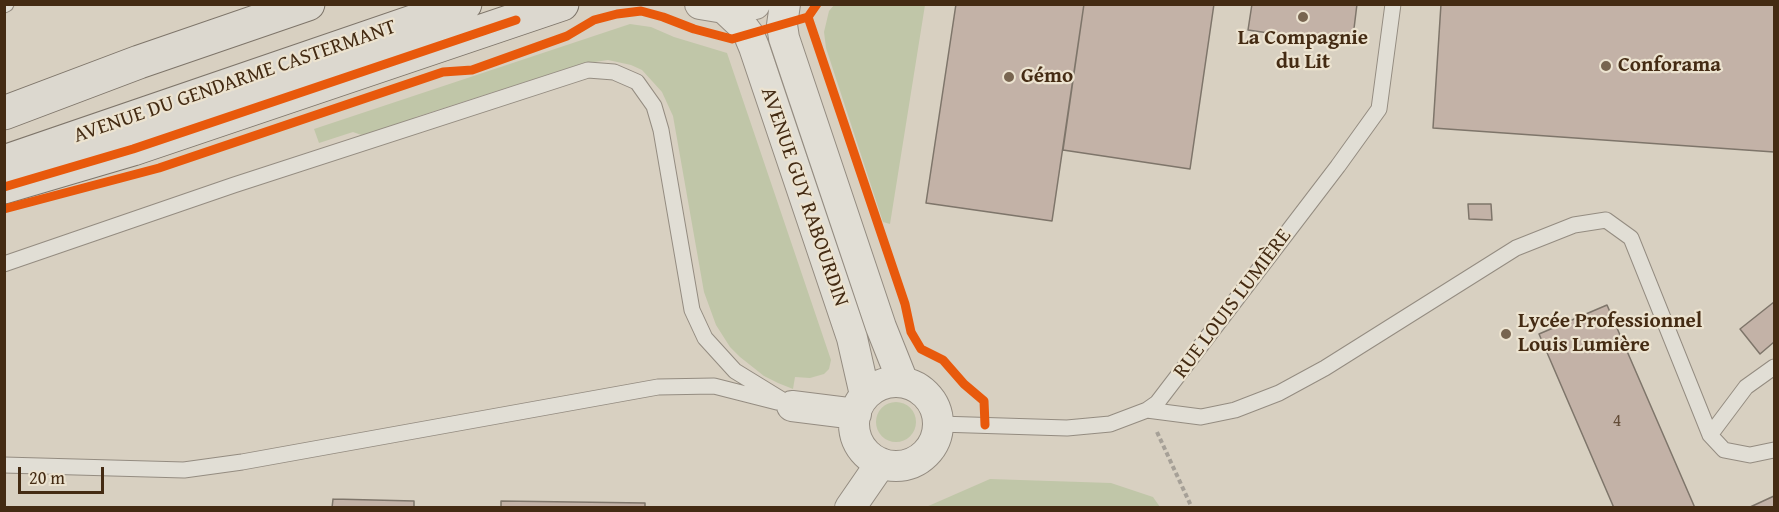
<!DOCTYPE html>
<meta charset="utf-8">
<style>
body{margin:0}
#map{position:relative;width:1779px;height:512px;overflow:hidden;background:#d8d0c1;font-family:"Gentium Book Plus",serif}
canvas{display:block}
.frame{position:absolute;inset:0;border:6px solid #442b13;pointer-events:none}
.scale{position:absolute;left:18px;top:467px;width:86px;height:27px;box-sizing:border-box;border:3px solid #442b13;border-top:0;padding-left:8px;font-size:18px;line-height:21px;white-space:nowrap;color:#442b13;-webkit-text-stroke:4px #ece3d0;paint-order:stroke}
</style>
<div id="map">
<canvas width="1779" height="512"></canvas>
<div class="frame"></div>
<div class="scale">20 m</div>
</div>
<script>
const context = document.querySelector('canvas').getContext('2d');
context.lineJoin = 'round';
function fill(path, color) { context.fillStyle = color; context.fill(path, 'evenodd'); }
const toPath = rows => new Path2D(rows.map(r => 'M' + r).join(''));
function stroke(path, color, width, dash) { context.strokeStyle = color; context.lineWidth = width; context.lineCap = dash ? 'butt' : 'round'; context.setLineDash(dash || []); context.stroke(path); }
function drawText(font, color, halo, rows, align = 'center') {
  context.font = font + ' "Gentium Book Plus",serif'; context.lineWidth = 4.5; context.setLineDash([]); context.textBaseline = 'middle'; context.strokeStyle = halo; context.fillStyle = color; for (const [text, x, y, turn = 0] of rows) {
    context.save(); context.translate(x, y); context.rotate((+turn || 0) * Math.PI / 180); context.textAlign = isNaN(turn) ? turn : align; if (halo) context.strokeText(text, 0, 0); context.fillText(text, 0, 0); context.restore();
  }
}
fill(toPath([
 [834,5,925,5,890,224,883,222,826,48,824,32,829,11],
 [630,24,651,27,674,37,727,53,831,360,829,369,824,374,810,378,795,377,793,389,778,383,764,376,740,357,730,347,716,325,704,292,673,116,662,92,642,70,631,65,608,60,581,64,416,117,403,125,367,137,353,132,319,143,314,129],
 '876 422a20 20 0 1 1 40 0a20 20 0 1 1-40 0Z',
 [990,479,1111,483,1153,497,1160,507,926,507]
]), '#c0c6a8');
const building = toPath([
 [956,4,1084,4,1052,221,926,203,956,4],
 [1084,4,1214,4,1190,169,1063,150,1084,4],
 [1252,4,1357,4,1352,45,1248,30,1252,4],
 [1441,4,1774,4,1774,152,1433,128,1441,4],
 [1468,204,1491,204,1492,220,1469,219,1468,204],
 [1774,302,1774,342,1760,354,1740,329,1774,302],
 [1607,305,1695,508,1614,508,1539,334,1607,305],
 [1774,496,1774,508,1748,508,1774,496],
 [333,499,414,501,414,508,332,508,333,499],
 [501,501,645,503,645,508,501,508,501,501]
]);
fill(building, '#c3b2a7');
stroke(building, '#7e756a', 1.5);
const service = toPath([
 [4,5,6,4],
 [4,264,234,185,588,70,614,72,637,82,654,106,661,130,692,310,705,338,735,371,792,406],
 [1147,410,1201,417,1235,410,1279,393,1325,368,1516,248,1574,225,1606,220,1631,238,1710,435,1724,450,1750,455,1774,450],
 [939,424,1067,428,1110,424,1147,410,1157,403,1338,166,1379,109,1393,4],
 [1710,435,1746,387,1774,367],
 [4,465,184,470,242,462,658,387,714,386,777,402]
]);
const minor = toPath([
 [700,4,724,8,755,4],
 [785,4,782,25,784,38,881,327,903,382],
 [724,8,740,23,749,35,754,47,852,338,865,395],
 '854 424a42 42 0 1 1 84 0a42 42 0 1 1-84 0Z',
 [792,406,856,414],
 [850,508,881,463]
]);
const primary = toPath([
 [4,113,139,62,308,4],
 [4,162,465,4],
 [4,187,133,149,562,4]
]);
stroke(service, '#948c81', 17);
stroke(minor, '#948c81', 32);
stroke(primary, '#7e756a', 35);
stroke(toPath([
 [1157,432,1192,508]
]), '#a6a097', 4, [4.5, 3]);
stroke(service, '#e1ded5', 15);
stroke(minor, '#e1ded5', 30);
stroke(primary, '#dcd8cf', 33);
stroke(toPath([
 [808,17,905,304,911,332,921,349,943,360,964,384,984,401,985,425],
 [4,187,133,149,516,20],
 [4,209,159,168,443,72,472,70,567,36,594,20,617,14,641,11,663,17,694,29,732,39,808,17,817,4]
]), '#e8590c', 9);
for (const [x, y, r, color] of [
 [1303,17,6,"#786550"],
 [1606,66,6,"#786550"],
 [1009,77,6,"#786550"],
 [1506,334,6,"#786550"]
]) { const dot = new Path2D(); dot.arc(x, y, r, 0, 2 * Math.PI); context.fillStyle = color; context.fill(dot); stroke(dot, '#ece3d0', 2); }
drawText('18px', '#644d38', null, [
 ["4",1617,421]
]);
drawText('bold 21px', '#442b13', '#ece3d0', [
 ["La Compagnie",1303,39,"center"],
 ["du Lit",1303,63,"center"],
 ["Conforama",1618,66],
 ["Gémo",1021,77],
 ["Lycée Professionnel",1518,322],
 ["Louis Lumière",1518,346]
], 'left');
drawText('21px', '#442b13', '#ece3d0', [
 ["AVENUE DU GENDARME CASTERMANT",235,82,-19],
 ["AVENUE GUY RABOURDIN",804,197,71],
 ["RUE LOUIS LUMIÈRE",1233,304,-53]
]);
</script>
